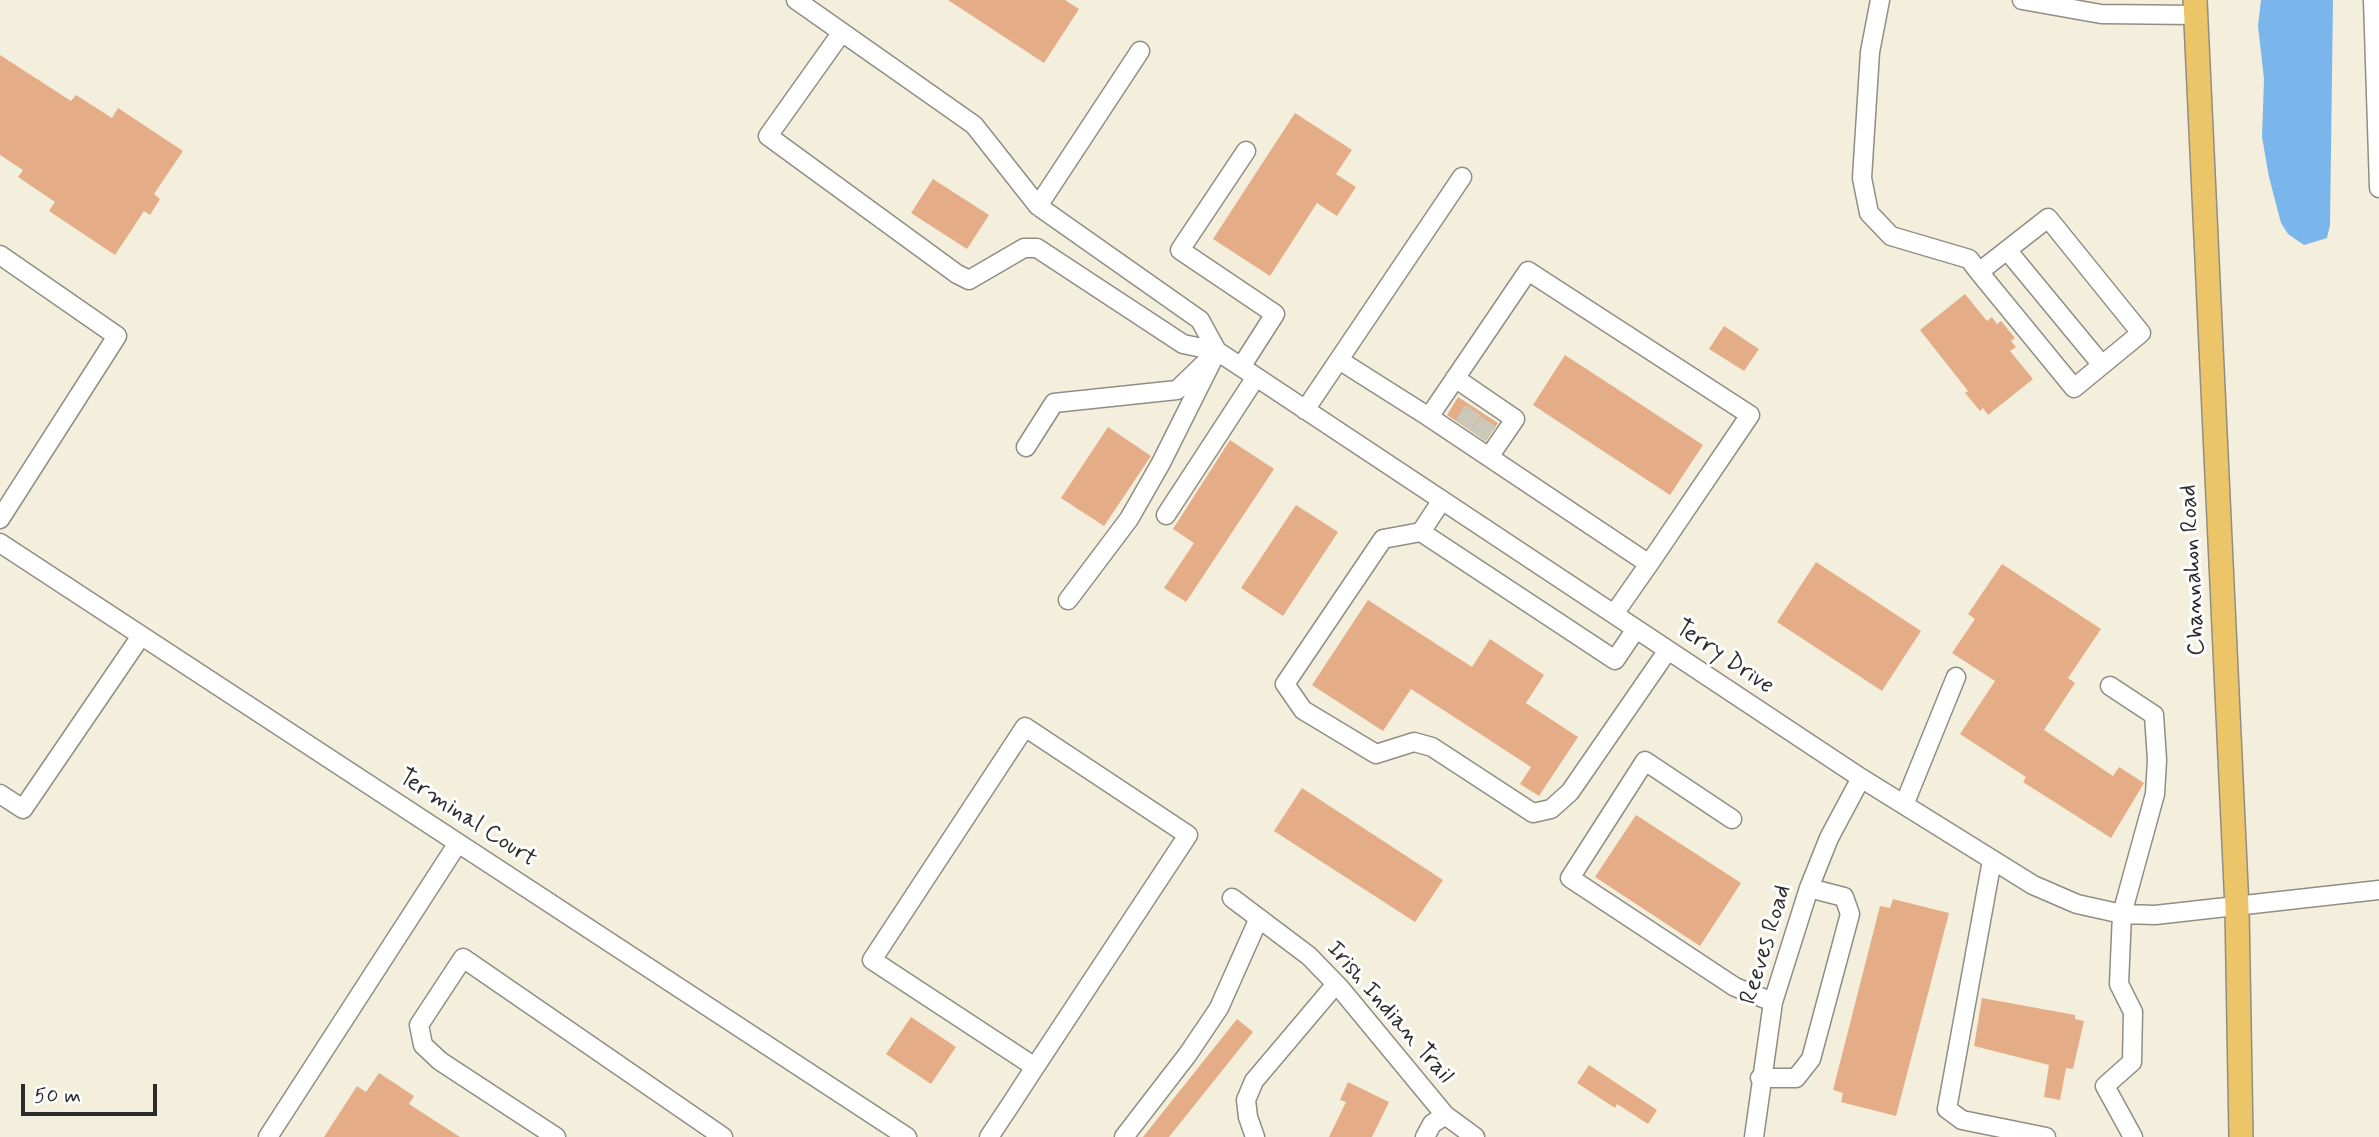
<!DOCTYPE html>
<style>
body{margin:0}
#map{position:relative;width:2379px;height:1137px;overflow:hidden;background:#f4efdc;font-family:Mynerve,sans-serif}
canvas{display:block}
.scale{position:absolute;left:21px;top:1084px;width:136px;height:32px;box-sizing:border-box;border:4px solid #2b2b2b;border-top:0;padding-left:9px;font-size:21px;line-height:24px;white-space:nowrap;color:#2b2b2b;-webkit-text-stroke:5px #fff;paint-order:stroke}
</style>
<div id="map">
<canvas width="2379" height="1137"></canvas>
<div class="scale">50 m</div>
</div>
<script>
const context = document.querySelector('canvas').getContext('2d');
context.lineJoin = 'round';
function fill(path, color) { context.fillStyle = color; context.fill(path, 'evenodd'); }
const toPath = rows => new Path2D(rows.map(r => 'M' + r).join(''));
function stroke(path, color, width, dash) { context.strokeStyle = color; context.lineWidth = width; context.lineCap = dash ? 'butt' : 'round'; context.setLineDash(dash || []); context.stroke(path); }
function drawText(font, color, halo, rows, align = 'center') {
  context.font = font + ' Mynerve,sans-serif'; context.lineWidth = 6; context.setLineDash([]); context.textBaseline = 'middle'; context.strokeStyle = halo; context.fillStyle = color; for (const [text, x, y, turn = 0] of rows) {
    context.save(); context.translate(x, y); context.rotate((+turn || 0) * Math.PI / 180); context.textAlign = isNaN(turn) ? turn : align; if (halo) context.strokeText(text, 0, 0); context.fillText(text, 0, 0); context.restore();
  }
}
fill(toPath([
 [2261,0,2333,0,2330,225,2327,238,2304,245,2288,234,2281,223,2269,177,2262,137,2264,79,2258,26]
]), '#7ab6ec');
fill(toPath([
 [948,0,1065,0,1079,9,1044,63],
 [0,55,71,101,76,95,112,118,118,108,183,151,154,194,160,199,150,215,144,211,115,255,49,211,55,202,18,177,23,170,0,155],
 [1295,113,1352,150,1336,174,1356,187,1337,216,1317,203,1270,276,1213,239],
 [933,179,989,215,967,249,911,213],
 [1965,294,1987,321,1992,317,1997,324,2001,321,2015,338,2011,341,2016,347,2010,351,2033,379,1988,415,1983,408,1980,411,1965,393,1968,391,1920,330],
 [1724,326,1759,349,1744,371,1709,349],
 [1565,355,1703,445,1670,495,1533,405],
 [1458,397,1498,423,1486,441,1447,415],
 [1108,427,1151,456,1104,526,1061,498],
 [1230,440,1274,469,1186,602,1164,588,1194,543,1173,529],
 [1296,505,1338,532,1283,616,1241,588],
 [1816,562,1921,631,1882,691,1777,622],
 [2002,564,2101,629,2068,678,2075,683,2044,730,2113,776,2119,767,2144,783,2111,838,2023,782,2026,777,1960,734,1995,681,1952,653,1975,619,1968,614],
 [1368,600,1472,667,1490,639,1544,675,1526,703,1578,737,1539,796,1520,784,1531,767,1411,689,1383,731,1312,685],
 [1302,788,1443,880,1415,922,1274,831],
 [1636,815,1741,883,1700,946,1595,877],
 [1893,899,1949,913,1896,1116,1841,1102,1843,1093,1833,1090,1880,906,1890,908],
 [1982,998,2075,1015,2075,1019,2084,1021,2073,1069,2066,1068,2060,1100,2044,1097,2049,1065,1974,1046],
 [911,1017,956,1047,931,1084,886,1054],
 [1237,1019,1253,1032,1169,1137,1143,1137],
 [1589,1065,1657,1110,1648,1124,1617,1104,1615,1108,1577,1083],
 [379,1073,414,1096,409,1104,460,1137,324,1137,357,1086,366,1092],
 [1348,1082,1389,1102,1372,1137,1329,1137,1346,1102,1340,1100]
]), '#e4ad87');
stroke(toPath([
 [1463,425,1475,407],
 [1478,436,1491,417]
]), '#ccc8b9', 18, [18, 9]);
const minor = toPath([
 [796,0,974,125,1038,206],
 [1880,0,1870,52,1862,178,1869,213,1891,236,1969,259,1979,272,2074,388,2141,333,2048,218,1979,272],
 [2022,0,2101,14,2196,15],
 [2373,0,2379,188],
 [842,32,768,136,957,274,969,280,1024,248,1037,248,1183,344,1217,351,1861,778,2033,885,2077,904,2122,914,2155,915,2379,890],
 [1140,51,1038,206,1200,320,1217,351],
 [2007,250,2102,365],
 [0,255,117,336,0,519],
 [1339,360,1429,417],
 [1241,367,1275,314,1180,250,1246,151],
 [1455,378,1515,419,1489,457],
 [1305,410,1462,177],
 [1026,447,1054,403,1177,390,1207,361],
 [1442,500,1421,532,1615,660,1636,629],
 [1166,515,1256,377],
 [1421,532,1383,539,1285,684,1303,710,1376,754,1414,742,1432,747,1533,813,1551,809,1570,792,1668,650],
 [0,543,907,1137],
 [1068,600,1129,519,1161,463,1217,351],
 [1614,614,1649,564,1750,415,1528,271,1429,417,1649,564],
 [2110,686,2154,715,2157,760,2155,794,2122,914,2119,984,2133,1012,2132,1062,2105,1086,2133,1137],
 [0,794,23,809,141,636],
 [1904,805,1956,677],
 [1732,819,1645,761,1570,878,1735,987,1773,1002],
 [1992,860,1947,1109,1962,1120,2046,1137],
 [1232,898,1309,956,1340,988,1445,1115,1475,1137],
 [1760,1078,1796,1078,1811,1059,1850,914,1844,897,1809,888],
 [268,1137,458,843],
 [556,1137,440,1061,423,1045,419,1025,463,958,723,1137],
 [989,1137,1011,1104,1035,1067,1188,835,1025,727,872,960,1035,1067],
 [1124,1137,1188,1054,1219,1008,1259,918],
 [1255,1137,1248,1117,1246,1100,1254,1081,1336,984],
 [1425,1137,1432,1124,1445,1115],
 [1754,1137,1773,1002,1809,888,1829,838,1861,778]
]);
const major = toPath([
 [2195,0,2237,908,2241,1137]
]);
stroke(minor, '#908d84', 21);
stroke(major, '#908d84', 26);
stroke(minor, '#fff', 18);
stroke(major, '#edc569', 23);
drawText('24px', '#2b2b2b', '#fff', [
 ["Channahon Road",2194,570,-93],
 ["Terry Drive",1724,658,34],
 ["Terminal Court",467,819,33],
 ["Reeves Road",1767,945,-73],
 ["Irish Indian Trail",1389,1013,49]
]);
</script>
